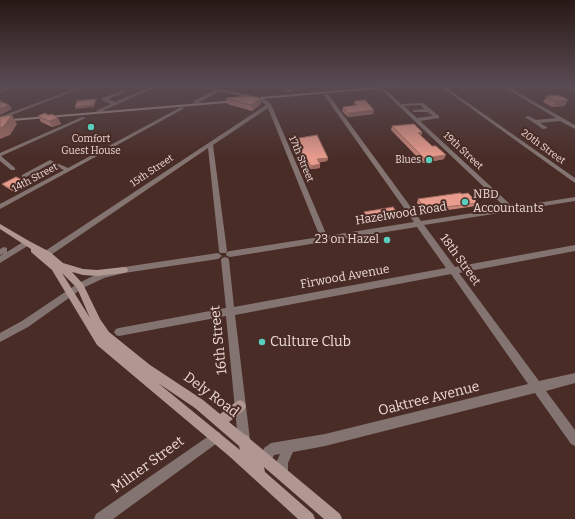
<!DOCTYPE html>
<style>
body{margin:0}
canvas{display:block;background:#492c26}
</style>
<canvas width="575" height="519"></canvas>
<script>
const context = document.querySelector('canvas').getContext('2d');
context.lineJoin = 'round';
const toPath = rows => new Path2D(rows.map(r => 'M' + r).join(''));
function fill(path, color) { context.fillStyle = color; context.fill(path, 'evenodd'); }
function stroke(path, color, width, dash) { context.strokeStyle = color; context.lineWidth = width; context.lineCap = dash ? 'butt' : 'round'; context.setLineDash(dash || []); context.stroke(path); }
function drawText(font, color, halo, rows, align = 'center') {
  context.font = font + ' Bitter,serif'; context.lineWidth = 4; context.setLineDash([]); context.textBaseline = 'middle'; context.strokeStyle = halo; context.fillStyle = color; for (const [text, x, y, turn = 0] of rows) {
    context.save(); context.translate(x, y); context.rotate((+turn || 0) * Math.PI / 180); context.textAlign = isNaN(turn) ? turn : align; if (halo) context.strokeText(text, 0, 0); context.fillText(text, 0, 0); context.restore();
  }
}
fill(toPath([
 [12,86,17,86,0,92,0,90,12,86],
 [82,86,87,86,6,117,2,116,82,86],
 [153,86,158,86,100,112,96,111,111,104,102,100,102,98,123,91,123,93,108,99,115,102,153,86],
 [202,86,208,86,253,96,266,100,271,104,327,236,414,222,324,95,326,94,328,94,421,221,506,208,383,91,383,89,385,89,401,104,423,103,439,116,439,118,420,121,513,207,575,197,575,201,424,225,455,267,575,245,575,251,459,273,539,381,575,373,575,383,546,391,575,430,575,446,571,444,535,393,325,446,293,452,288,463,288,473,287,478,282,479,277,478,276,473,276,463,280,454,274,455,270,463,266,465,262,463,260,459,264,448,271,443,325,434,528,384,451,274,235,315,250,440,248,444,244,446,240,444,238,440,226,316,119,336,116,335,114,332,116,329,119,328,226,308,221,260,222,258,225,257,228,258,229,260,234,307,446,268,417,227,230,257,227,256,226,254,227,252,230,251,320,237,268,108,213,145,227,251,226,253,220,253,219,251,208,148,45,259,39,259,38,257,39,255,266,105,262,102,250,98,220,91,198,103,194,103,194,101,216,90,202,86],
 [420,105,424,109,413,110,413,112,427,112,433,116,417,118,404,106,420,105],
 [295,86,299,86,291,92,287,92,287,90,295,86],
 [440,86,444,86,575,178,575,183,440,86],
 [502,86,506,86,575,125,575,129,560,121,540,123,548,128,543,129,525,117,529,116,536,120,556,118,502,86],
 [564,86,569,86,575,88,575,91,564,86],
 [181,107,185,108,0,209,0,204,64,170,50,164,26,177,22,177,22,175,50,160,68,168,181,107],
 [82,117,86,118,1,156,15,168,15,170,11,170,0,161,0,153,82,117],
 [26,240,29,241,30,243,29,245,0,263,0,256,4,253,0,255,0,249,4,247,7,248,7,252,26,240],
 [218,253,222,256,218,259,124,273,104,278,83,288,28,327,0,342,0,333,22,321,77,284,99,273,124,267,218,253],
 [216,431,220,433,222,437,220,441,113,519,94,519,96,514,216,431]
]), '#847471');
fill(toPath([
 [389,86,401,86,399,87,250,100,248,99,250,98,389,86],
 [236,100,238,101,238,102,0,122,0,120,236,100],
 [0,224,29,241,50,252,63,263,83,269,97,270,124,267,127,268,128,270,127,272,124,273,97,276,83,275,72,272,83,284,100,319,109,332,150,365,203,400,220,414,236,402,240,400,244,402,246,406,244,410,229,422,244,434,248,436,250,439,340,514,342,519,324,519,264,467,265,472,313,514,315,519,298,519,229,456,97,345,52,270,31,252,31,249,0,229,0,224],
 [62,273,77,288,90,318,62,273],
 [158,383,195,408,239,446,240,450,158,383]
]), '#b09792');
fill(toPath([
 [547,96,568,100,564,106,552,107,543,102],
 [226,98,261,104,252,111,227,104],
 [354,101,373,114,348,117,342,111,343,107,354,106],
 [48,115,58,118,61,124,52,127,41,122,38,116],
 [392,126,422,132,421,136,444,159,423,163,391,130],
 [294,139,328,158,327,161,319,162,320,164,320,168,310,169,306,161,301,162,295,150,295,146,296,146,294,142],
 [27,182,28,185,14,192,4,186,2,184],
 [462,194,478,203,476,206,427,213,426,211,423,211,417,203,418,199],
 [364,212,398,214,397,216,367,221,363,214]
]), '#c88679');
fill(toPath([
 [261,98,261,104,252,111,251,105],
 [96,99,96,101,94,107,76,109,75,107],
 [568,100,564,106,552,107,556,101],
 [9,105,12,109,0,115,0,109],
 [374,110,373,114,348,117,348,113],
 [12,115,17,124,10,135,0,139,0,128],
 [58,118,61,124,52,127,49,121],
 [422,132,421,136,418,133],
 [446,155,444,159,423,163,424,158],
 [301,158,306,158,306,161,301,162],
 [328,158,327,161,317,163,317,159],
 [320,164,320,168,310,169,311,166],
 [27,182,28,185,14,192,12,190],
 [427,207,426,211,423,211,425,208],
 [398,214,397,216,367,221,368,219]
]), '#a26d63');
const building = toPath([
 [559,95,568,100,556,101,547,96,559,95],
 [250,96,261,98,251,105,226,98,250,96],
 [96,99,93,105,75,107,77,101,96,99],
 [365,100,374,110,348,113,343,107,357,105,354,101,365,100],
 [0,101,9,105,0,109,0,101],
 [45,113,48,115,52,114,58,118,49,121,38,116,45,113],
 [12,115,4,126,0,128,0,117,12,115],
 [414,124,422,132,418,133,432,146,436,146,446,155,424,158,392,126,414,124],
 [317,135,318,137,328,158,317,159,320,164,311,166,306,158,301,158,295,146,297,146,294,139,317,135],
 [16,177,27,182,12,190,2,184,16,177],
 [460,193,462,194,468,193,478,203,429,209,427,207,425,208,418,199,460,193],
 [393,207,398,214,368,219,364,212,393,207]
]);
fill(building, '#e89c8d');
stroke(building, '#a26d63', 1);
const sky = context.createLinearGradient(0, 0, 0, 158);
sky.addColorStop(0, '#281815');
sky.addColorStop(0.54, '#594b52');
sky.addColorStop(1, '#594b5200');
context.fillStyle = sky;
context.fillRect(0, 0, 575, 158);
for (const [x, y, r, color] of [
 [91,127,4,"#5acebc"],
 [429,160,4,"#5acebc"],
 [465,202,4,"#5acebc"],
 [387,240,4,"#5acebc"],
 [262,342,4,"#5acebc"]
]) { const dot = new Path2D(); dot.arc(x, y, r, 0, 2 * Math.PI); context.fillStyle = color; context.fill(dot); stroke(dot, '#492c26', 1.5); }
drawText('10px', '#eddad6', '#492c26', [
 ["Comfort",91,139],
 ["Guest House",91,151],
 ["Blues",421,160,"right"]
]);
drawText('10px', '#eddad6', '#492c26', [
 ["20th Street",543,147,36],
 ["19th Street",463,151,43],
 ["17th Street",301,159,67],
 ["15th Street",152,171,-34],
 ["14th Street",35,178,-28]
]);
drawText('12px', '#eddad6', '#492c26', [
 ["NBD",473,195],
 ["Accountants",473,209],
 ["23 on Hazel",379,240,"right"]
], 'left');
drawText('12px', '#eddad6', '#492c26', [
 ["Hazelwood Road",401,214,-9],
 ["18th Street",460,260,54],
 ["Firwood Avenue",345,277,-10]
]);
drawText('14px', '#eddad6', '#492c26', [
 ["16th Street",219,340,-96],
 ["Dely Road",211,395,37],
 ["Oaktree Avenue",429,399,-14],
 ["Milner Street",148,465,-36]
]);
drawText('14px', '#eddad6', '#492c26', [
 ["Culture Club",270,342]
], 'left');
</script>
